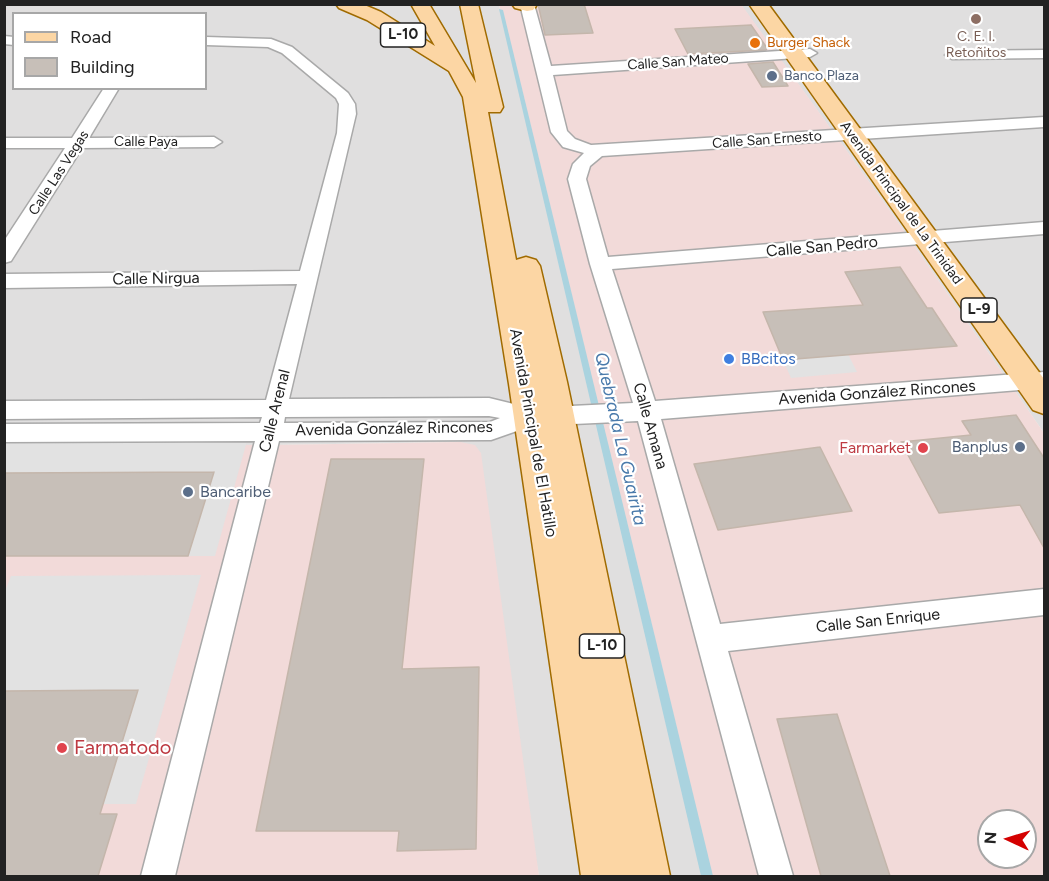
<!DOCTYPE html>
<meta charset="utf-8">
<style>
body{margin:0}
#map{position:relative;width:1049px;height:881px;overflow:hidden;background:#f2efe9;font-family:Figtree,sans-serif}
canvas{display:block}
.frame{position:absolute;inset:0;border:6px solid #222;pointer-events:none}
.legend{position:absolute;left:12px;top:12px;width:195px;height:78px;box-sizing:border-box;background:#fff;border:2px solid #a7a7a7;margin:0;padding:8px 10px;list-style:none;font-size:18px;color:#222}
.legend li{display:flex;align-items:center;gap:12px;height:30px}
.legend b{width:30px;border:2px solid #a7a7a7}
.north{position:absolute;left:977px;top:809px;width:60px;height:60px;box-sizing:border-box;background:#fff;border:2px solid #a7a7a7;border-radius:50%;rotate:274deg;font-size:16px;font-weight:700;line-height:24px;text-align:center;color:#222}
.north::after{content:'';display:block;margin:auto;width:21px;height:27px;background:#d40000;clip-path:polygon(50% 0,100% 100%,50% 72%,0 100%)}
</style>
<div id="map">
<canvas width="1049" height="881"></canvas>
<div class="frame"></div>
<ul class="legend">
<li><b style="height:8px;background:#fcd6a4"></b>Road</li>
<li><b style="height:16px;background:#c7bfb8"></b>Building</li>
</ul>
<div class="north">N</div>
</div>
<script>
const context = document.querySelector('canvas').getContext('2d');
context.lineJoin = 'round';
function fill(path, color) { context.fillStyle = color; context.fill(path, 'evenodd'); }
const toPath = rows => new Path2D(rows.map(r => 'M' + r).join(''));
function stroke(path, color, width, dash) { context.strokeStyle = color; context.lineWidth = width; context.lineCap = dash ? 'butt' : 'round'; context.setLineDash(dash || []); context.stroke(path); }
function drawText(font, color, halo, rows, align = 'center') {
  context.font = font + ' Figtree,sans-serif'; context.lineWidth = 4.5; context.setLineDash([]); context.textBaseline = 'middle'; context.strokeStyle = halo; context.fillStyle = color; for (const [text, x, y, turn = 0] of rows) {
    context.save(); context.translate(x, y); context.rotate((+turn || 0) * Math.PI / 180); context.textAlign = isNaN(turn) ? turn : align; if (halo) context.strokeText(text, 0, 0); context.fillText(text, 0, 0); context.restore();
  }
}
fill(toPath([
 [5,5,499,5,703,876,539,876,460,442,271,445,5,444],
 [14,14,206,14,206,88,14,88],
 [741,5,1044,5,1044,433,893,215]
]), '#e0dfdf');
fill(toPath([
 [741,4,893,215,1044,433,1044,876,703,876,499,5],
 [989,821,1025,821,1025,857,989,857],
 [460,442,475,445,481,453,539,876,5,876,5,444,271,445]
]), '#f2dad9');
fill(toPath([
 [848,354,857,372,791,378,783,360],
 [247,441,215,556,188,556,213,473,5,473,4,442],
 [201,575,136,804,103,804,138,690,5,691,5,591,11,576]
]), '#e2e2e2');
fill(toPath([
 [499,9,503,10,713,876,701,876,499,9]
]), '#aad3df');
const building = toPath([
 [538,4,584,4,593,33,545,35,538,4],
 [751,25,767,48,766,50,688,54,675,29,751,25],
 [773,62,788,86,762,87,748,64,773,62],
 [900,267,927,308,932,308,957,346,783,360,763,312,863,305,845,272,900,267],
 [1016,415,1044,458,1044,548,1020,505,939,513,901,442,971,435,962,421,1016,415],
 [820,447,852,511,718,530,694,464,820,447],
 [331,459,424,459,402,669,479,667,476,849,397,851,399,831,256,831,331,459],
 [214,472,188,556,4,556,4,473,214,472],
 [138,690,100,814,117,814,98,876,4,876,4,691,138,690],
 [837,714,890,876,821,876,777,719,837,714]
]);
fill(building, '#c7bfb8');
stroke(building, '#c4b6ab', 1.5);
const street = toPath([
 [520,4,534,4,551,66,810,49,817,53,810,57,553,75,567,131,575,139,591,145,1044,117,1044,127,602,156,590,166,586,179,608,257,1044,222,1044,234,612,269,655,401,1044,372,1044,388,661,419,720,624,1044,589,1044,615,728,651,793,876,759,876,638,421,531,426,491,440,279,441,175,876,141,876,255,441,4,442,4,424,260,423,262,417,4,419,4,401,266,400,297,284,4,288,4,274,300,271,337,133,339,104,336,98,282,53,268,47,206,45,206,37,271,39,292,47,348,93,355,104,356,114,289,399,489,398,530,408,633,403,590,264,568,179,573,164,584,153,563,147,551,132,520,4],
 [489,416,500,418,490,422,284,423,285,417,489,416],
 [4,36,14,37,14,45,4,44,4,36],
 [1044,50,1044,58,952,59,945,55,952,51,1044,50],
 [104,88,119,88,89,138,214,137,222,142,214,147,82,148,11,261,4,263,4,241,65,148,4,148,4,138,72,138,104,88]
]);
const primary = toPath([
 [336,4,362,4,381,12,435,46,411,4,429,4,476,83,460,4,478,4,503,107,500,112,488,112,516,260,526,257,536,260,540,266,567,382,670,876,581,876,509,384,463,97,449,71,367,20,339,8,336,4],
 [512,4,535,4,536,6,533,10,527,11,515,8,512,4],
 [749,4,768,4,1044,379,1044,414,1033,410,749,4]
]);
stroke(street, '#a9a9a9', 3);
stroke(primary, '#a06b00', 3);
fill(street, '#fff');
fill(primary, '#fcd6a4');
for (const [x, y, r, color] of [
 [976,19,6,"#8d6e63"],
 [755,43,6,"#e8710a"],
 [772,76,6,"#5c6f8a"],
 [729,359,6,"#3f7fe0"],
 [1020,447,6,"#5c6f8a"],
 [923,448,6,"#e0444e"],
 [188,492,6,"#5c6f8a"],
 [62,748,6,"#e0444e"]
]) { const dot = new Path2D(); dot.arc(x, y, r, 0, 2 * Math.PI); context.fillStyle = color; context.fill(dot); stroke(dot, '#fff', 2); }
drawText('14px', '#785e54', '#fff', [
 ["C. E. I.",976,37],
 ["Retoñitos",976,53]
]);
drawText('14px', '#c56008', '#fff', [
 ["Burger Shack",767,43]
], 'left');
drawText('14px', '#222', '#fff', [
 ["Calle San Mateo",678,62,-4],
 ["Calle San Ernesto",767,140,-4],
 ["Calle Paya",146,142],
 ["Calle Las Vegas",59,173,-57],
 ["Avenida Principal de La Trinidad",901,203,54]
]);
drawText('14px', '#4e5e75', '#fff', [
 ["Banco Plaza",784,76]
], 'left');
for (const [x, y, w] of [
 [403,35,45],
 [979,310,36],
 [602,646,45]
]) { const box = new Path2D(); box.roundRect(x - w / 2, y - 12, w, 24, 4.5); context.fillStyle = '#fff'; context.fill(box); stroke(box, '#222', 1.5); }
drawText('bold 15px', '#222', null, [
 ["L-10",403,35],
 ["L-9",979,310],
 ["L-10",602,646]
]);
drawText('16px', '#222', '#fff', [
 ["Calle San Pedro",822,247,-5],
 ["Calle Nirgua",156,279,-1],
 ["Avenida González Rincones",877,393,-4],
 ["Calle Arenal",275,411,-76],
 ["Calle Amana",650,426,74],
 ["Avenida González Rincones",394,429,-1],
 ["Avenida Principal de El Hatillo",533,433,80],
 ["Calle San Enrique",878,621,-6]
]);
drawText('16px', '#366cbe', '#fff', [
 ["BBcitos",741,359]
], 'left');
drawText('16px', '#4e5e75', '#fff', [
 ["Banplus",1008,447],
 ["Bancaribe",200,492,"left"]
], 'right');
drawText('16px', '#be3a42', '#fff', [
 ["Farmarket",911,448]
], 'right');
drawText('italic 18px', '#4a7aab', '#fff', [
 ["Quebrada La Guairita",620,439,77]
]);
drawText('20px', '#be3a42', '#fff', [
 ["Farmatodo",74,748]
], 'left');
</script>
